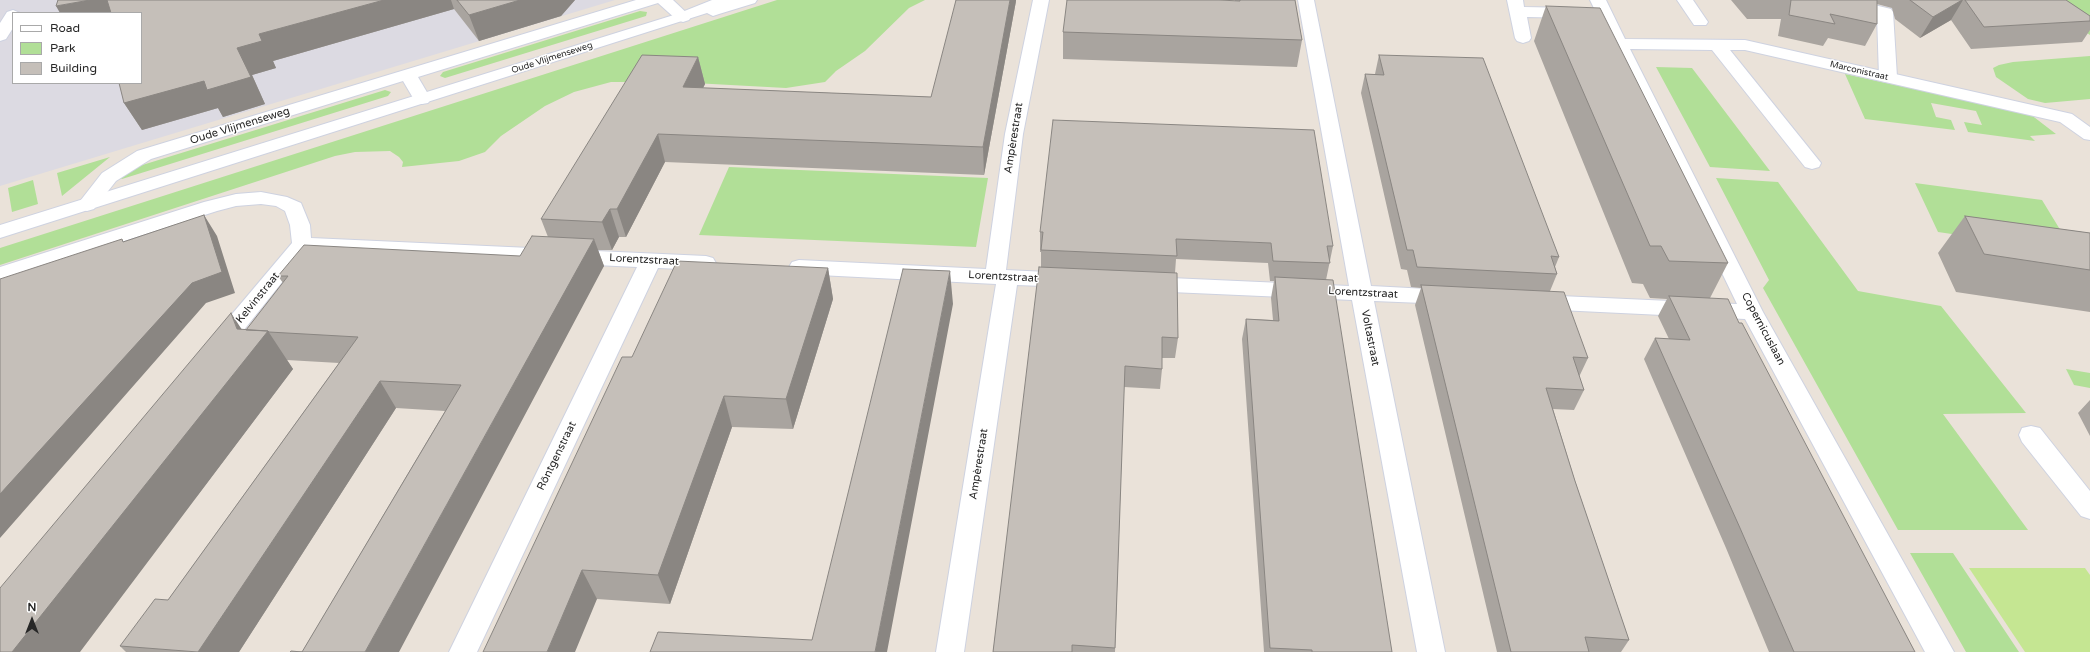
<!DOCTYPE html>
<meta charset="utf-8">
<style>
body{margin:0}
#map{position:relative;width:2090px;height:652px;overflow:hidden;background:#eae2d9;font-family:"Varela Round",sans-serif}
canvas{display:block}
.legend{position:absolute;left:12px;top:12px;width:130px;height:72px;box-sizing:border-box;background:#fff;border:1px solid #a9a9a9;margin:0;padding:5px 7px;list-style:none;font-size:12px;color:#272727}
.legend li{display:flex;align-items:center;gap:8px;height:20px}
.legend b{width:20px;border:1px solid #a9a9a9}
.north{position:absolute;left:12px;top:600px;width:40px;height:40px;-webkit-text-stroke:3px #fff;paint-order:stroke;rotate:0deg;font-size:11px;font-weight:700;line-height:16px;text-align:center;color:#272727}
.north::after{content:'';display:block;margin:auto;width:14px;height:18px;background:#272727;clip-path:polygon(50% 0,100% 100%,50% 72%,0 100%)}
</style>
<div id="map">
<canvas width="2090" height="652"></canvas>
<ul class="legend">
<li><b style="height:5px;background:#fff"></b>Road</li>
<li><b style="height:11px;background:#b1df97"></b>Park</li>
<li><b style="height:11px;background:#c5bfb9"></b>Building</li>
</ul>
<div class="north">N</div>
</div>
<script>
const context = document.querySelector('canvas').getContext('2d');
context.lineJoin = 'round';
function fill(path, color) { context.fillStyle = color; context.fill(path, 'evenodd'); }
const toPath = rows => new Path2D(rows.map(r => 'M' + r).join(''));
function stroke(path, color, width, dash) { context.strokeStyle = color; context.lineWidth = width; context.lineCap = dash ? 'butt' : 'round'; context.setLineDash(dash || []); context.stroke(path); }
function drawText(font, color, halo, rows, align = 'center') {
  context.font = font + ' "Varela Round",sans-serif'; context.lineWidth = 3; context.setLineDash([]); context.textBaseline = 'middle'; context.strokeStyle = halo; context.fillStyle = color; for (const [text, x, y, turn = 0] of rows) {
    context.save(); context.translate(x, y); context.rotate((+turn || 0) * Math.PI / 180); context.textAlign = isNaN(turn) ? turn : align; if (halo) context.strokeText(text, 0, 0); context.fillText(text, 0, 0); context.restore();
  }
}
fill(toPath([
 [0,0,615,0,0,186],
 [13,13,141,13,141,83,13,83]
]), '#dcdae2');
fill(toPath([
 [777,0,925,0,909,8,865,51,836,71,825,82,786,88,675,82,611,82,574,92,545,106,501,136,485,152,459,161,402,167,403,162,399,157,390,151,355,152,335,156,0,265,0,248],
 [2037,0,2090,0,2090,35,2084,31],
 [640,11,647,12,646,16,445,78,440,76,443,72],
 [2090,56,2090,99,2045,103,2028,99,1996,77,1993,68,1999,65,2013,62],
 [1656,67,1692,68,1770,171,1710,167],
 [1845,74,2030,114,2056,134,2030,136,2035,141,1968,132,1964,122,1982,125,1976,111,1931,103,1936,117,1951,120,1955,130,1865,119],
 [385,90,391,92,388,96,122,179,117,176,123,171],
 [110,157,62,196,57,173],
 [729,167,988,178,976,247,699,235],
 [1716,178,1778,182,1858,291,1941,306,2026,413,1943,414,2028,530,1898,530,1763,288,1769,280],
 [33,180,38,204,12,212,8,188],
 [1915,183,2042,200,2067,241,2090,254,1938,232],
 [2066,369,2090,373,2090,388,2074,385],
 [1910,553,1953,553,2019,652,1966,652]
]), '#b1df97');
fill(toPath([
 [1969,568,2085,568,2090,575,2090,652,2025,652]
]), '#c5e692');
const service = toPath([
 [636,0,673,0,691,17,689,20,683,22,677,20,658,3,418,77,431,99,428,103,422,104,416,103,403,81,151,159,116,181,94,209,87,211,80,209,77,205,102,173,137,151,636,0],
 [1507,0,1523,0,1524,7,1573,8,1579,10,1581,13,1579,16,1573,18,1527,17,1531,38,1529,41,1523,43,1517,41,1515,38,1507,0],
 [1826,0,1854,0,1891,9,1893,12,1897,77,1894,81,1888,82,1882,81,1879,77,1877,15,1828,3,1826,0]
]);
const minor = toPath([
 [1033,0,1049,0,1023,134,1006,270,1068,273,1075,275,1079,280,1075,285,1068,287,1017,285,964,652,936,652,996,284,799,274,792,272,789,267,792,262,799,260,986,269,1005,134,1033,0],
 [1298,0,1314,0,1371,286,1447,290,1455,292,1458,297,1455,302,1447,304,1374,301,1445,652,1417,652,1352,300,1148,291,1141,289,1137,284,1141,279,1148,277,1349,286,1298,0],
 [1590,0,1606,0,1625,39,1745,40,2072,114,2090,127,2090,140,2084,139,2060,122,1745,50,1730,50,1821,163,1819,167,1812,169,1805,167,1712,50,1630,49,1763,312,1954,652,1925,652,1745,319,1538,309,1530,307,1527,302,1530,297,1538,295,1737,304,1590,0],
 [1677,0,1693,0,1708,22,1706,25,1694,25,1677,0],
 [261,192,287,197,301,203,310,225,311,238,706,256,713,258,716,263,713,268,706,270,658,268,477,652,449,652,637,267,307,251,227,351,219,353,211,351,208,345,211,339,292,243,290,225,285,211,276,206,261,204,236,206,217,211,0,281,0,267,204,202,236,194,261,192],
 [2031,426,2040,428,2090,491,2090,519,2081,516,2022,442,2019,435,2022,428,2031,426]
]);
const tertiary = toPath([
 [712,0,757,0,755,3,719,14,713,16,707,13,0,238,0,225,677,14,712,0],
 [13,10,20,13,13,13,13,28,6,39,0,41,0,23,7,12,13,10]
]);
stroke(service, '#ced2e0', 2);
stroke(minor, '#ced2e0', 2);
stroke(tertiary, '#ced2e0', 2);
fill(service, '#fff');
fill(minor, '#fff');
fill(tertiary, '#fff');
fill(toPath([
 [58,0,575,0,561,16,479,41,454,9,273,61,276,68,252,75,265,104,223,117,218,108,142,130,124,103,141,13],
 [1235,0,1295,0,1302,40,1297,67,1063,59,1063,32,1235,1],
 [1731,0,2066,0,2090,16,2090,30,2082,42,1971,49,1951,20,1920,38,1895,19,1892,8,1877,4,1877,24,1865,46,1828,38,1823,46,1778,36,1781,19,1747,19],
 [1016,1,984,175,665,162,626,237,619,237,612,250,598,250,604,266,302,652,445,411,396,408,239,652,126,652,120,646,168,600,339,363,287,360,293,369,197,496,246,330,283,283,278,276,520,256,548,237,541,219,698,57,705,84,703,88,931,97],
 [1546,6,1728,263,1710,298,1739,323,1915,652,1769,652,1726,548,1644,359,1655,338,1669,339,1658,316,1667,299,1650,298,1643,284,1632,283,1534,41],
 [1379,55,1559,257,1555,267,1557,274,1550,291,1588,358,1579,377,1584,390,1574,410,1553,409,1575,481,1629,640,1621,652,1497,652,1415,305,1421,288,1411,287,1407,270,1401,269,1361,93,1365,74,1375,74],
 [1965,216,2090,233,2090,312,1956,292,1938,253],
 [1040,232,1333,246,1326,280,1392,652,1264,652,1242,339,1246,319,1273,320,1271,298,1274,281,1270,281,1268,263,1176,259,1175,273,1178,338,1175,358,1162,358,1162,369,1160,389,1124,387,1115,652,993,652,1041,267,1041,252,1040,252],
 [828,268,833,299,793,429,732,427,670,604,597,599,483,652],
 [2090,400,2090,436,2078,413]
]), '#a9a49f');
fill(toPath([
 [90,0,108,0,116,13,60,13,56,6],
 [384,0,451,0,454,9,273,61,276,68,252,75,265,104,223,117,218,108,142,130,124,103,237,48,259,34],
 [520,0,575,0,561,16,479,41,469,15],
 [1010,0,1016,0,1016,1,984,175,983,147],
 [1962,0,1963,0,1951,20,1920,38,1933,17],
 [698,57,705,84,690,114,683,87],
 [658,134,665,162,626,237,617,209],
 [610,209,619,237,612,250,602,222],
 [204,215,217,236,235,293,206,303,0,538,0,494],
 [594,239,604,266,399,652,365,652],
 [828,268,833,299,793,429,786,399],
 [950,271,953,304,887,652,875,652],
 [231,313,254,348,268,331,293,369,80,652,12,652,237,329],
 [380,381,396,408,239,652,198,652],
 [724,396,732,427,670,604,658,575],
 [582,570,597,599,575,652,547,652]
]), '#8a8682');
const building = toPath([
 [58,0,90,0,56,6,58,0],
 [107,0,384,0,259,34,262,41,237,48,251,77,207,90,204,81,124,103,119,83,141,83,141,13,111,13,107,0],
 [457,0,520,0,469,15,457,0],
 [956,0,1010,0,983,147,658,134,617,209,610,209,602,222,541,219,642,55,698,57,683,87,931,97,956,0],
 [1067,0,1219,0,1240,1,1240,0,1295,0,1302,40,1063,32,1067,0],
 [1791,0,1877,0,1877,24,1830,14,1835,24,1789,15,1791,0],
 [1910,0,1962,0,1933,17,1910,0],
 [1965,0,2066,0,2090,16,2090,21,1984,27,1965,0],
 [1546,6,1600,8,1728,263,1669,261,1661,246,1650,246,1546,6],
 [1379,55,1483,58,1559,257,1551,256,1557,274,1417,267,1413,250,1407,250,1365,74,1384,75,1379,55],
 [1053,120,1314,130,1333,246,1327,246,1330,263,1273,261,1271,243,1176,239,1177,256,1041,250,1043,232,1040,232,1053,120],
 [204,215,222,272,192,283,0,494,0,279,122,239,123,242,204,215],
 [1965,216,2090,233,2090,270,1984,254,1965,216],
 [532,236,594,239,365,652,290,652,291,651,302,652,461,385,380,381,198,652,120,646,155,599,168,600,358,337,269,332,268,331,246,330,288,276,278,276,304,245,520,256,532,236],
 [677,261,828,268,786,399,724,396,658,575,582,570,547,652,483,652,622,357,632,357,677,261],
 [1039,267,1177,273,1178,338,1162,337,1162,369,1125,366,1115,648,1072,645,1072,652,993,652,1039,267],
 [903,269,950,271,875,652,650,652,658,632,812,640,903,269],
 [1275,277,1333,280,1392,652,1312,652,1312,650,1270,648,1246,319,1279,321,1275,277],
 [1421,285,1564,292,1588,358,1573,357,1584,390,1546,388,1575,481,1629,640,1585,637,1589,652,1511,652,1421,285],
 [1669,296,1728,299,1739,323,1742,323,1915,652,1794,652,1740,528,1655,338,1690,340,1669,296],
 [231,313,237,329,268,331,12,652,0,652,0,588,231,313]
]);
fill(building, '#c5bfb9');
stroke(building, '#8a8682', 1);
drawText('9px', '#272727', '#fff', [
 ["Oude Vlijmenseweg",552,58,-18],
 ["Marconistraat",1859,71,13]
]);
drawText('11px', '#272727', '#fff', [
 ["Oude Vlijmenseweg",240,126,-17],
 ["Ampèrestraat",1014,138,-81],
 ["Lorentzstraat",644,260,3],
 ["Lorentzstraat",1003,277,3],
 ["Lorentzstraat",1363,293,3],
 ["Kelvinstraat",258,298,-51],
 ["Copernicuslaan",1763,329,62],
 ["Voltastraat",1370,338,79],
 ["Röntgenstraat",557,456,-64],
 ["Ampèrestraat",979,464,-81]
]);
</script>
